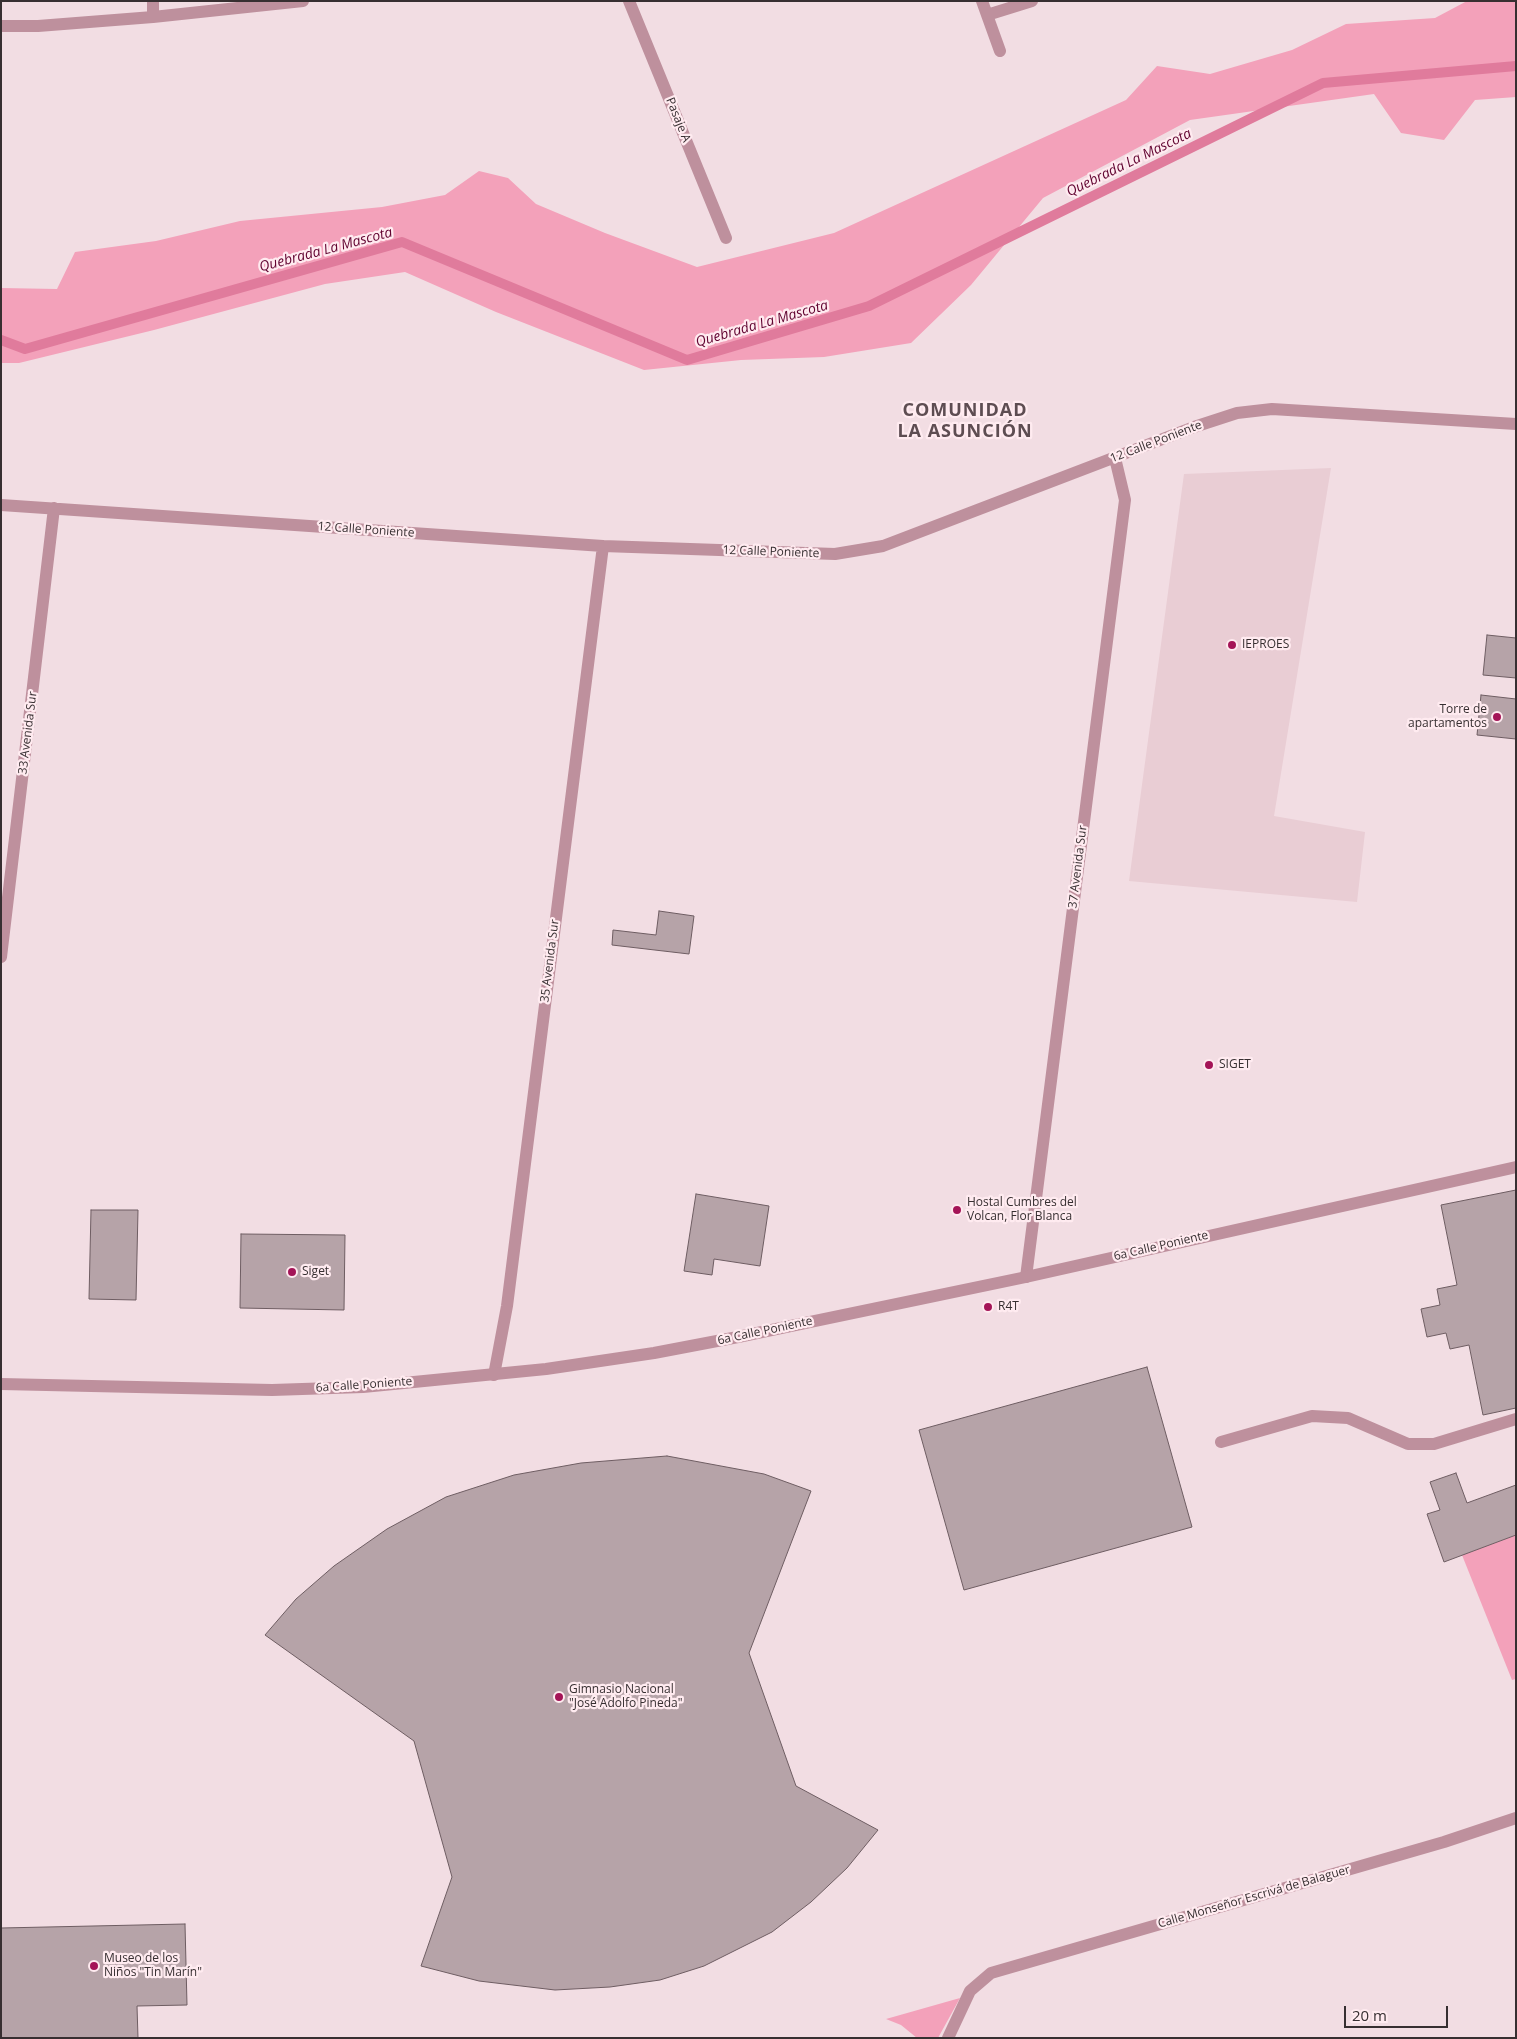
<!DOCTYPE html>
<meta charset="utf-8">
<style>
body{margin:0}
#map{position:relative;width:1517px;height:2039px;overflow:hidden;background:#f2dde3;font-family:"Open Sans",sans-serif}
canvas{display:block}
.frame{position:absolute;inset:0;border:2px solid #372f31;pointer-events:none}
.scale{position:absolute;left:1344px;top:2006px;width:104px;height:22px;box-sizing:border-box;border:2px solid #372f31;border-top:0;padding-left:6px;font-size:15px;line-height:18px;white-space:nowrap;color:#372f31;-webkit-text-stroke:4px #ffebf0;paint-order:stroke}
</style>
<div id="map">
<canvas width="1517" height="2039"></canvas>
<div class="frame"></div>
<div class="scale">20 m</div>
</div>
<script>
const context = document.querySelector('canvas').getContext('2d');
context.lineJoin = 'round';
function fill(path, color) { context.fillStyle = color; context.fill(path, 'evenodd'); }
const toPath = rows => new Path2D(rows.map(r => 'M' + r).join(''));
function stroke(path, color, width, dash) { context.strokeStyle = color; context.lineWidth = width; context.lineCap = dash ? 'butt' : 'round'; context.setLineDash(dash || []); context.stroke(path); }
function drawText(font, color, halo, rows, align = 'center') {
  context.font = font + ' "Open Sans",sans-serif'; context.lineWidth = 4.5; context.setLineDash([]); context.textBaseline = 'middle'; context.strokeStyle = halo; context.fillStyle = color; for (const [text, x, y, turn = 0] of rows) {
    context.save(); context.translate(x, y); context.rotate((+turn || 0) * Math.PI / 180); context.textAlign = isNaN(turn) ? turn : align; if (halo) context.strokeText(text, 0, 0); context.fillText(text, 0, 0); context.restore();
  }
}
fill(toPath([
 [1331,468,1274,816,1365,832,1357,902,1129,881,1184,474]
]), '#e9cdd4');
fill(toPath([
 [1467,1,1516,1,1516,97,1475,100,1444,140,1401,133,1374,94,1190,120,1043,198,971,285,911,343,824,357,741,360,644,370,496,312,405,272,325,284,154,330,19,363,1,363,1,288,57,289,75,252,156,241,240,221,382,207,445,195,479,171,508,178,536,204,605,233,697,267,834,233,1126,100,1157,66,1210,74,1292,50,1346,24,1435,18],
 [1516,1535,1516,1679,1512,1680,1462,1555],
 [960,1998,938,2038,917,2038,901,2025,886,2019]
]), '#f3a1ba');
stroke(toPath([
 [1,340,25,349,402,242,687,360,869,306,1323,83,1516,66]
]), '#e07b9c', 10);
const building = toPath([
 [1487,635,1516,638,1516,678,1483,675,1487,635],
 [1481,695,1516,699,1516,739,1477,735,1481,695],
 [659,911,694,916,689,954,612,945,613,930,656,935,659,911],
 [1516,1190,1516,1408,1483,1415,1469,1345,1450,1349,1446,1333,1427,1337,1421,1309,1440,1305,1437,1289,1457,1285,1441,1205,1516,1190],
 [696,1194,769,1206,760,1266,714,1259,712,1275,684,1271,696,1194],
 [91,1210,138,1210,136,1300,89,1299,91,1210],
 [241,1234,345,1235,344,1310,240,1308,241,1234],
 [1147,1367,1192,1527,964,1590,919,1430,1147,1367],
 [667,1456,764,1474,811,1491,749,1653,796,1786,878,1830,847,1868,811,1902,772,1932,704,1966,660,1980,610,1987,555,1990,479,1981,421,1966,452,1877,414,1741,265,1635,296,1599,334,1566,387,1529,446,1497,514,1475,581,1463,667,1456],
 [1456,1473,1467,1503,1516,1485,1516,1535,1444,1562,1427,1514,1440,1510,1430,1482,1456,1473],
 [185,1924,187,2005,137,2006,138,2038,1,2038,1,1928,185,1924]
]);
fill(building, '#b6a3a8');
stroke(building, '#6e5d62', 1);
stroke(toPath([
 [1221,1442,1312,1416,1348,1418,1408,1444,1434,1444,1516,1419]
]), '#be909d', 12);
stroke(toPath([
 [153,1,153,17],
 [629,1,726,238],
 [982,1,1000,51],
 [987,15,1032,1],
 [1,26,38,26,153,17,303,1],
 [1,505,603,546,835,554,883,546,1194,427,1237,413,1272,409,1516,424],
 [1,957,54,508],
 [1026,1277,1125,500,1115,458],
 [494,1375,507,1306,603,546],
 [948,2038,970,1991,991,1973,1444,1842,1516,1818]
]), '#be909d', 12);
stroke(toPath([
 [1,1384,272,1390,363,1387,546,1369,654,1353,738,1337,1026,1277,1516,1167]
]), '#be909d', 12);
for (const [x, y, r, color] of [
 [1232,645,5,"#a41457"],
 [1497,717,5,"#a41457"],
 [1209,1065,5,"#a41457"],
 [957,1210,5,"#a41457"],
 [292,1272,5,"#a41457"],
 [988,1307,5,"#a41457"],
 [559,1697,5,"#a41457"],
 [94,1966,5,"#a41457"]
]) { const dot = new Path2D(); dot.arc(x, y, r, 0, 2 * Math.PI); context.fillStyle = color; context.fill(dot); stroke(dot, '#ffebf0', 2); }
drawText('12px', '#372f31', '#ffebf0', [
 ["Pasaje A",678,120,68],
 ["12 Calle Poniente",1156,442,-21],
 ["12 Calle Poniente",366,530,4],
 ["12 Calle Poniente",771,552,2],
 ["33 Avenida Sur",28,733,-83],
 ["37 Avenida Sur",1078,867,-83],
 ["35 Avenida Sur",550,961,-83],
 ["6a Calle Poniente",1161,1246,-13],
 ["6a Calle Poniente",765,1331,-12],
 ["6a Calle Poniente",364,1385,-4],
 ["Calle Monseñor Escrivá de Balaguer",1254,1897,-16]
]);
drawText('12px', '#372f31', '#ffebf0', [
 ["IEPROES",1242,645],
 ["Torre de",1487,710,"right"],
 ["apartamentos",1487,724,"right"],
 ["SIGET",1219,1065],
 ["Hostal Cumbres del",967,1203],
 ["Volcan, Flor Blanca",967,1217],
 ["Siget",302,1272],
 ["R4T",998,1307],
 ["Gimnasio Nacional",569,1690],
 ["\"José Adolfo Pineda\"",569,1704],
 ["Museo de los",104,1959],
 ["Niños \"Tin Marín\"",104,1973]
], 'left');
drawText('italic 14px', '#610330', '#ffebf0', [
 ["Quebrada La Mascota",1129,163,-26],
 ["Quebrada La Mascota",326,250,-15],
 ["Quebrada La Mascota",762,324,-16]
]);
context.letterSpacing = '1px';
drawText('bold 18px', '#5e4d52', '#ffebf0', [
 ["COMUNIDAD",965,411],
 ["LA ASUNCIÓN",965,432]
]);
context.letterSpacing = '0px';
</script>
